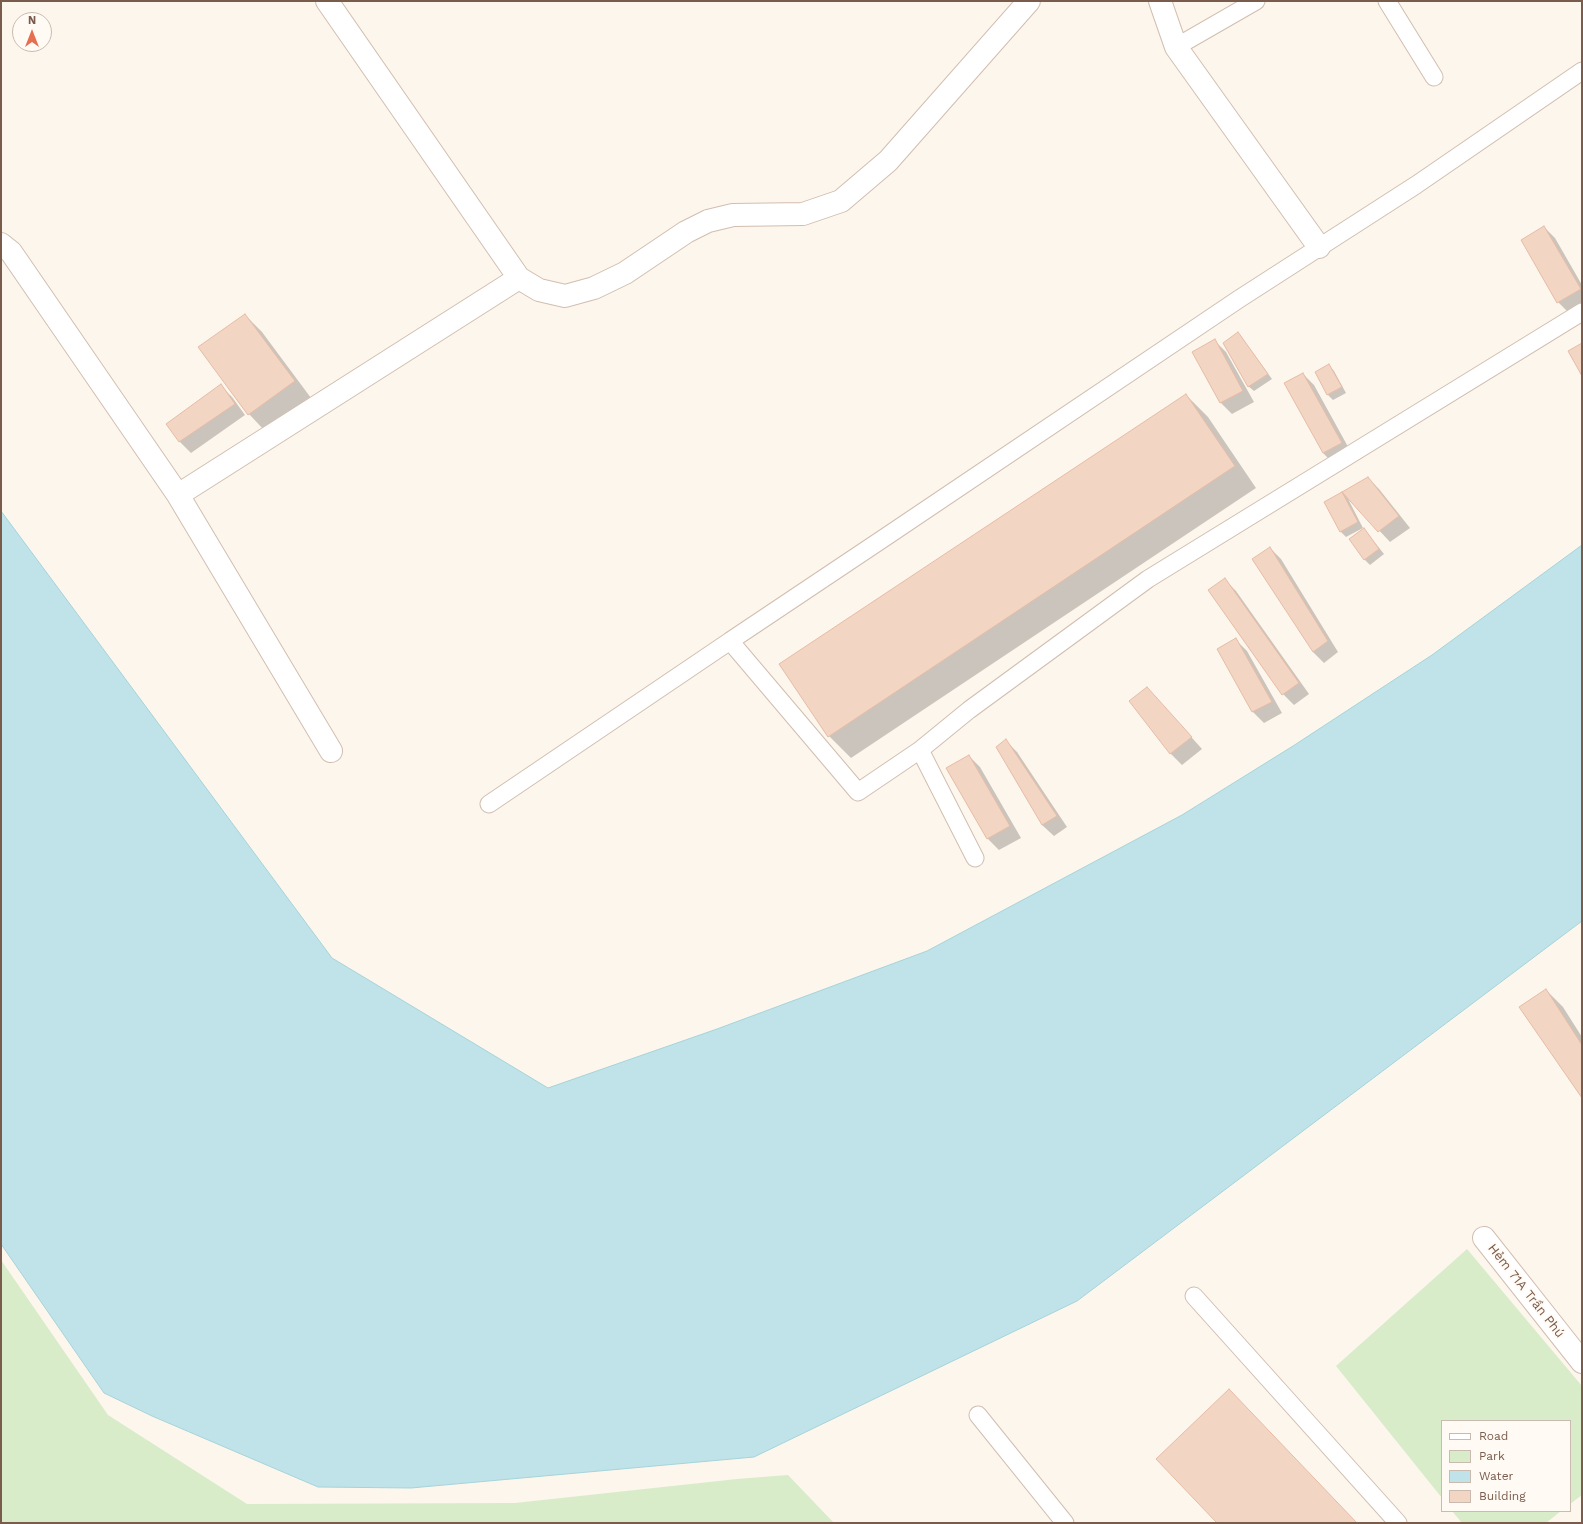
<!DOCTYPE html>
<meta charset="utf-8">
<style>
body{margin:0}
#map{position:relative;width:1583px;height:1524px;overflow:hidden;background:#fdf6ec;font-family:"Work Sans",sans-serif}
canvas{display:block}
.frame{position:absolute;inset:0;border:2px solid #7a5c4d;pointer-events:none}
.legend{position:absolute;left:1441px;top:1420px;width:130px;height:92px;box-sizing:border-box;background:#fffaf3;border:1px solid #cabbb1;margin:0;padding:5px 7px;list-style:none;font-size:12px;color:#7a5c4d}
.legend li{display:flex;align-items:center;gap:8px;height:20px}
.legend b{width:20px;border:1px solid #cabbb1}
.north{position:absolute;left:12px;top:12px;width:40px;height:40px;box-sizing:border-box;background:#fffaf3;border:1px solid #cabbb1;border-radius:50%;rotate:0deg;font-size:11px;font-weight:700;line-height:16px;text-align:center;color:#7a5c4d}
.north::after{content:'';display:block;margin:auto;width:14px;height:18px;background:#e76f51;clip-path:polygon(50% 0,100% 100%,50% 72%,0 100%)}
</style>
<div id="map">
<canvas width="1583" height="1524"></canvas>
<div class="frame"></div>
<ul class="legend">
<li><b style="height:5px;background:#fff"></b>Road</li>
<li><b style="height:11px;background:#d8ecc9"></b>Park</li>
<li><b style="height:11px;background:#bfe3e8"></b>Water</li>
<li><b style="height:11px;background:#f3d5c3"></b>Building</li>
</ul>
<div class="north">N</div>
</div>
<script>
const context = document.querySelector('canvas').getContext('2d');
context.lineJoin = 'round';
function fill(path, color) { context.fillStyle = color; context.fill(path, 'evenodd'); }
const toPath = rows => new Path2D(rows.map(r => 'M' + r).join(''));
function stroke(path, color, width, dash) { context.strokeStyle = color; context.lineWidth = width; context.lineCap = dash ? 'butt' : 'round'; context.setLineDash(dash || []); context.stroke(path); }
function drawText(font, color, halo, rows, align = 'center') {
  context.font = font + ' "Work Sans",sans-serif'; context.lineWidth = 3.5; context.setLineDash([]); context.textBaseline = 'middle'; context.strokeStyle = halo; context.fillStyle = color; for (const [text, x, y, turn = 0] of rows) {
    context.save(); context.translate(x, y); context.rotate((+turn || 0) * Math.PI / 180); context.textAlign = isNaN(turn) ? turn : align; if (halo) context.strokeText(text, 0, 0); context.fillText(text, 0, 0); context.restore();
  }
}
fill(toPath([
 [1467,1249,1582,1386,1582,1495,1570,1504,1570,1421,1442,1421,1442,1498,1336,1366],
 [1,1260,108,1415,247,1504,515,1503,737,1479,788,1475,834,1523,1,1523],
 [1452,1511,1561,1511,1546,1523,1462,1523]
]), '#d8ecc9');
const water = toPath([
 [1,511,332,958,548,1088,717,1029,927,951,1182,815,1293,746,1432,655,1582,545,1582,921,1077,1301,754,1457,411,1488,318,1487,152,1416,104,1393,1,1244,1,511]
]);
fill(water, '#bfe3e8');
stroke(water, '#a5d3da', 1);
fill(toPath([
 [1544,227,1555,238,1582,285,1582,306,1569,313,1558,302],
 [245,315,262,332,311,398,265,431,249,414],
 [1238,333,1272,379,1254,391,1248,386],
 [1215,341,1226,352,1254,402,1232,414,1221,403,1194,352],
 [1329,365,1334,371,1346,393,1333,400,1328,395],
 [1303,374,1314,385,1352,454,1334,464,1323,453],
 [221,386,232,397,245,415,191,453,180,442,167,424],
 [1186,395,1208,417,1256,488,851,758,829,736],
 [1368,478,1379,489,1410,528,1390,542,1346,495,1363,528,1346,537,1341,532,1325,502],
 [1364,529,1384,554,1370,565,1364,559],
 [1270,548,1281,559,1338,652,1324,663,1313,652],
 [1225,580,1236,591,1309,694,1294,705,1283,694],
 [1236,640,1247,651,1282,713,1264,723,1253,712,1219,649],
 [1158,700,1202,749,1182,765,1171,754,1130,701],
 [1006,741,1017,752,1067,827,1054,836,1042,825],
 [969,756,980,767,1021,838,999,850,988,839,948,768],
 [1546,990,1563,1007,1582,1037,1582,1096]
]), '#0003');
const building = toPath([
 [1544,226,1581,289,1557,303,1521,240,1544,226],
 [245,314,295,381,248,415,198,347,245,314],
 [1238,332,1268,374,1248,387,1223,343,1238,332],
 [1215,339,1243,391,1220,403,1192,352,1215,339],
 [1582,343,1582,376,1568,351,1582,343],
 [1329,364,1342,387,1327,395,1315,372,1329,364],
 [1303,373,1342,443,1323,453,1284,383,1303,373],
 [221,384,235,404,179,442,166,424,221,384],
 [1186,394,1235,466,828,737,779,664,1186,394],
 [1368,477,1399,516,1378,532,1342,492,1368,477],
 [1342,492,1358,522,1340,532,1324,502,1342,492],
 [1364,528,1379,549,1364,560,1349,539,1364,528],
 [1270,547,1328,641,1313,652,1252,559,1270,547],
 [1225,578,1299,683,1282,695,1208,590,1225,578],
 [1236,638,1272,702,1252,712,1217,649,1236,638],
 [1147,687,1192,737,1170,754,1129,701,1147,687],
 [1006,739,1057,816,1042,825,996,747,1006,739],
 [969,755,1010,826,987,839,946,768,969,755],
 [1546,989,1582,1045,1582,1098,1519,1007,1546,989],
 [1229,1389,1357,1523,1217,1523,1156,1459,1229,1389]
]);
fill(building, '#f3d5c3');
stroke(building, '#e6bba3', 1);
const lane = toPath([
 [1387,1,1434,77],
 [1176,47,1256,1],
 [1582,71,1416,185,1239,299,887,536,730,641,858,792,920,750,969,710,1148,579,1582,312],
 [920,750,975,858],
 [489,804,730,641],
 [1194,1296,1398,1523],
 [978,1415,1065,1523]
]);
const street = toPath([
 [327,1,519,278,539,290,565,296,594,288,625,273,686,232,708,221,733,215,803,214,841,201,888,161,1029,1],
 [1160,1,1176,47,1319,247],
 [1,244,11,252,178,495,331,751],
 [178,495,519,278],
 [1484,1238,1582,1362]
]);
stroke(lane, '#d1beb0', 19);
stroke(street, '#d1beb0', 24);
stroke(lane, '#fff', 17);
stroke(street, '#fff', 22);
drawText('13px', '#7a5c4d', '#fffaf3', [
 ["Hẻm 71A Trần Phú",1526,1291,52]
]);
</script>
